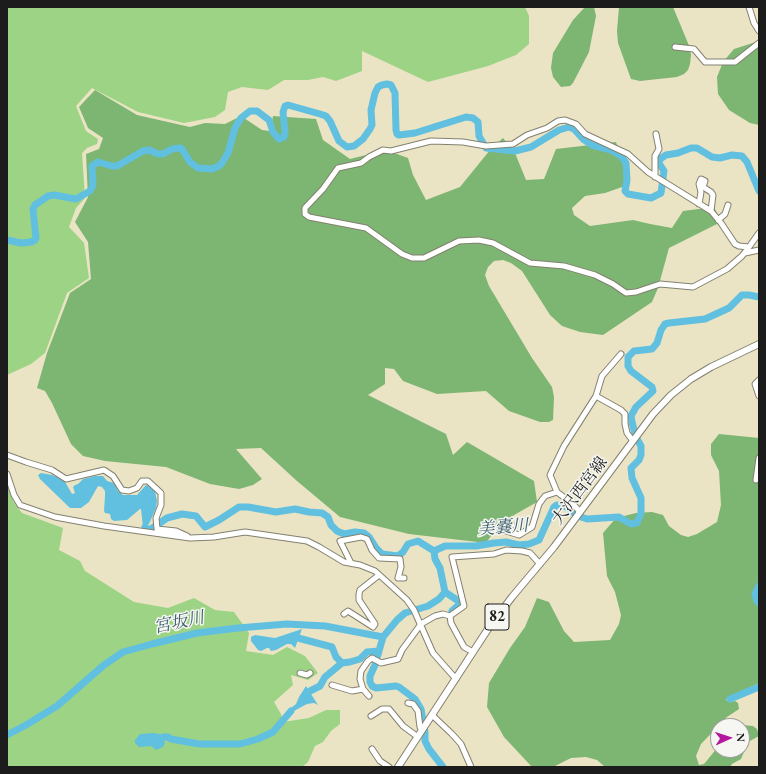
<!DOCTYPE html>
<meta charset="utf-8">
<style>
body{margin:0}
#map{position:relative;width:766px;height:774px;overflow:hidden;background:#eae4c5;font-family:"EB Garamond",serif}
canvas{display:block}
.frame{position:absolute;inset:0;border:8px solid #1c1c1c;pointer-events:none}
.north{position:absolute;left:710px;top:718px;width:40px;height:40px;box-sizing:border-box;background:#f6f6f2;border:1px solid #9f9f9c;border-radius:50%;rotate:87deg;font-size:11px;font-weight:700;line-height:16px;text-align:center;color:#1c1c1c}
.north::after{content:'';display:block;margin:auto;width:14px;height:18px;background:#b5179e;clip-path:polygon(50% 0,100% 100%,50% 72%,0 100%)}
</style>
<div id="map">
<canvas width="766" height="774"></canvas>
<div class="frame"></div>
<div class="north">N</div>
</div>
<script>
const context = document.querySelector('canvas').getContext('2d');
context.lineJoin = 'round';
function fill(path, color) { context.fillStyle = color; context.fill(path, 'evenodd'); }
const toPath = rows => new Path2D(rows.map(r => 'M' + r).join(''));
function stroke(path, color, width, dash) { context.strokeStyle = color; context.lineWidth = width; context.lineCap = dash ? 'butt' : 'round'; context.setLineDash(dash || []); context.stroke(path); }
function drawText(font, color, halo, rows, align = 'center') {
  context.font = font + ' "EB Garamond","Noto Serif JP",serif'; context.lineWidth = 3; context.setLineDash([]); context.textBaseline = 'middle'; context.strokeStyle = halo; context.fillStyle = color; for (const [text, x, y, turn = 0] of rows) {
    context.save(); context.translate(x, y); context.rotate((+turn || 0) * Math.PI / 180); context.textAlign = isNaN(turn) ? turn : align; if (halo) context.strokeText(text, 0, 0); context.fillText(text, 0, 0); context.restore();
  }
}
fill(toPath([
 [7,7,525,7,529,16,529,44,516,55,488,66,428,82,362,51,362,71,336,81,323,77,308,80,284,80,268,90,242,87,228,92,225,110,215,117,184,123,138,112,92,88,76,106,86,131,98,139,97,144,87,148,82,153,85,198,76,208,69,227,84,243,89,278,67,293,45,353,31,364,7,375],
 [7,484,13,501,22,513,63,528,59,550,80,561,85,571,134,602,168,608,194,598,215,610,234,612,249,633,246,651,273,655,287,647,305,656,318,673,308,680,291,675,293,685,274,702,281,714,283,722,309,718,326,710,340,710,340,724,331,731,323,742,315,746,308,762,302,767,7,767]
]), '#9cd385');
fill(toPath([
 [585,7,594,7,596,16,589,52,573,83,570,86,561,87,553,77,551,68,553,53,573,20],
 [619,7,673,7,690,48,691,55,690,64,688,70,684,74,677,77,640,81,631,79,618,43,617,31],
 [756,42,759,42,759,125,750,123,729,110,718,94,717,77,723,62,734,49],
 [95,90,137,115,190,127,205,123,225,124,241,116,262,130,270,131,273,116,316,119,323,140,350,159,386,150,408,158,413,175,426,200,460,187,490,150,503,138,515,153,526,180,544,179,556,149,616,142,624,168,625,186,605,193,585,196,572,208,574,215,590,226,633,220,650,224,672,228,683,211,714,207,721,222,669,248,658,288,652,302,603,335,580,332,562,326,550,315,522,271,511,263,503,260,494,261,488,267,485,275,489,286,532,358,552,387,554,397,553,420,549,422,540,422,509,411,486,391,437,394,403,381,394,369,385,368,385,384,368,395,446,434,453,455,467,442,534,481,537,502,500,523,486,543,409,534,340,517,297,481,261,448,236,449,262,479,253,485,239,489,210,484,166,467,105,461,83,456,71,444,52,403,45,391,37,388,47,353,70,293,91,279,88,242,75,222,88,197,86,154,99,149,103,138,88,128,79,107],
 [719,434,759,438,759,584,753,593,755,601,759,605,759,683,727,698,726,700,729,702,735,701,738,703,739,709,727,717,701,744,696,756,699,765,704,764,718,747,718,750,742,750,742,726,740,726,742,725,753,726,757,729,759,736,748,742,741,759,732,764,730,767,605,767,597,760,586,757,571,758,553,767,532,767,504,737,487,707,489,683,510,648,525,627,537,598,549,602,564,631,574,642,610,640,619,624,621,615,615,592,607,576,603,533,616,518,636,513,652,512,663,515,669,526,681,535,688,537,697,534,717,522,721,505,719,471,711,455,711,444]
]), '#7db572');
fill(toPath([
 [41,473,52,475,64,480,72,494,75,493,73,487,75,485,78,484,83,479,95,476,103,476,107,481,114,483,118,491,123,495,137,495,146,485,151,486,155,491,157,501,156,508,149,524,145,527,143,527,141,509,140,509,127,520,114,521,111,519,110,514,105,513,104,511,105,496,105,491,102,487,98,486,89,502,81,508,70,508,40,479,38,475],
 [302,629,295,648,291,644,287,644,276,650,271,651,269,648,267,648,261,651,258,650,251,641,251,637,255,635,275,638],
 [306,686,318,705,314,703,307,704,292,712,291,711,291,708,296,704,299,697],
 [154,733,159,734,162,736,165,743,163,747,156,750,151,746,139,747,135,743,135,740,140,734]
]), '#61c0df');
stroke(toPath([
 [7,240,21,243,31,242,35,240,36,238,33,209,35,205,48,196,54,195,76,199,90,191,93,185,92,166,98,162,112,166,117,166,143,151,149,150,158,154,163,154,172,149,180,148,182,149,190,162,198,168,212,169,219,166,222,163,228,153,235,128,241,118,250,111,257,111,269,120,273,132,279,139,284,137,285,133,283,112,285,106,288,105,320,114,326,116,330,121,339,141,347,147,354,146,363,139,370,129,372,125,371,110,375,93,378,87,382,85,387,84,391,85,395,93,396,130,397,134,399,135,415,133,466,117,473,118,478,122,479,136,486,148,515,151,531,147,559,130,569,127,574,129,583,139,592,145,611,150,621,156,626,163,627,180,625,191,628,194,651,198,661,193,664,171,659,163,660,159,666,155,678,153,691,148,697,148,712,157,720,158,732,155,742,156,747,162,759,191],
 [145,527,146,529,151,529,167,518,182,514,196,516,205,527,219,520,239,507,248,507,276,512,295,509,309,512,322,513,328,517,331,525,337,531,344,534,355,532,364,533,369,537,376,548,382,554,398,556,403,552,408,544,418,541,434,551],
 [759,586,755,594,757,601,759,603],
 [445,592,460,602,460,604,452,611],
 [298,638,332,647,336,657,342,663],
 [310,691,320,686,325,677,342,663,350,662,360,659,367,652,379,651],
 [730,699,759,687],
 [7,735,26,725,57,706,104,665,123,652,152,644,197,633,238,628,287,624,325,626,383,637],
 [163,737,168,737,171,739,199,744,240,744,258,739,273,732,291,711],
 [443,767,429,749,425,741,425,732,421,709,415,699,399,687,396,686,376,688,372,686,370,682,370,676,375,665,383,637,397,620,405,613,428,606,439,599,445,592,440,568,435,559,434,551,445,546,476,546,494,543,506,542,519,545,529,544,539,540,554,507,557,505,563,505,578,516,587,519,619,517,631,524,637,523,641,513,641,498,632,478,631,468,639,460,641,455,641,446,636,437,632,422,631,416,636,407,653,391,652,387,631,371,628,366,628,357,634,351,652,349,657,343,661,330,665,324,669,323,705,319,729,308,742,295,749,295,759,297]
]), '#61c0df', 7);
const minor = toPath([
 [749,7,754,23,759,31],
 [675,47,694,49,705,62,735,62,759,43],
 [655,177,655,156,659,149,656,134],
 [699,204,701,192,699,184,701,179,705,181,703,187,711,192,713,195,711,211],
 [718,220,725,214,728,205],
 [749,247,739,246,735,244,721,223,711,211,648,172,628,154,585,134,576,124,565,120,558,121,547,128,527,135,513,144,486,146,463,142,431,141,391,151,383,150,369,157,361,163,338,168,323,189,305,208,305,214,309,217,366,228,402,254,412,258,424,258,459,241,479,240,493,243,530,263,564,266,595,275,613,284,626,293,636,292,660,284,693,287,727,269,742,256,749,247,759,233],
 [745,253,759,250],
 [759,380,755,384,759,396],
 [596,396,621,410,625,414,625,424,627,433,633,441],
 [7,455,26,462,52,470,66,479,104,470,113,476,122,490,129,491,137,488,142,481,148,481,161,493,161,505,156,518,157,529,176,531,187,536],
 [7,474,14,495,20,505,55,517,104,526,190,538,214,537,245,532,307,541,319,547,344,562,360,565,375,571,407,600,414,610,433,653,456,679],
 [756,480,759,458],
 [580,512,573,504,557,492,550,475,564,446,596,396,602,376,621,354],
 [512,525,503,530,519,535,532,527,539,504,545,496,557,492],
 [351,563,340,541,361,537,367,539,372,550,379,558,400,559,401,567,398,578,404,578],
 [344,614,348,611,373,627,375,624,359,600,359,594,360,590,379,575],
 [450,616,464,606,452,557,494,554,506,550,522,551,530,553,540,564],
 [300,673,307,675,310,673],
 [332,685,352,691,363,689,360,679,361,671,368,661,372,658,381,663,398,659,402,650,421,624,435,616,443,614,450,616,451,623,464,647,473,652],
 [363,689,369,696],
 [408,703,413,704,418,711,420,727,422,730],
 [432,715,452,734,461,744,471,767],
 [371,716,382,709,389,709,403,726,418,737],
 [372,749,380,761,389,767]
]);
const major = toPath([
 [398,767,488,629,512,597,554,547,653,414,671,395,691,379,711,367,759,344]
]);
stroke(minor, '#838070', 7);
stroke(major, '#838070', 8);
stroke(minor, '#fff', 5);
stroke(major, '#fff', 6);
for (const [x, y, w] of [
 [497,617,24]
]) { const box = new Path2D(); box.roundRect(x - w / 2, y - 13, w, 26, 3); context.fillStyle = '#f6f6f2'; context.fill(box); stroke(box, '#1c1c1c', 1); }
drawText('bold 15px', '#1c1c1c', null, [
 ["82",497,617]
]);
drawText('16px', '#1c1c1c', '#f6f6f2', [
 ["大沢西宮線",580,491,-53]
]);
drawText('italic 17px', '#385e6a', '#f6f6f2', [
 ["美嚢川",503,528,-5],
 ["宮坂川",179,623,-12]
]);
</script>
